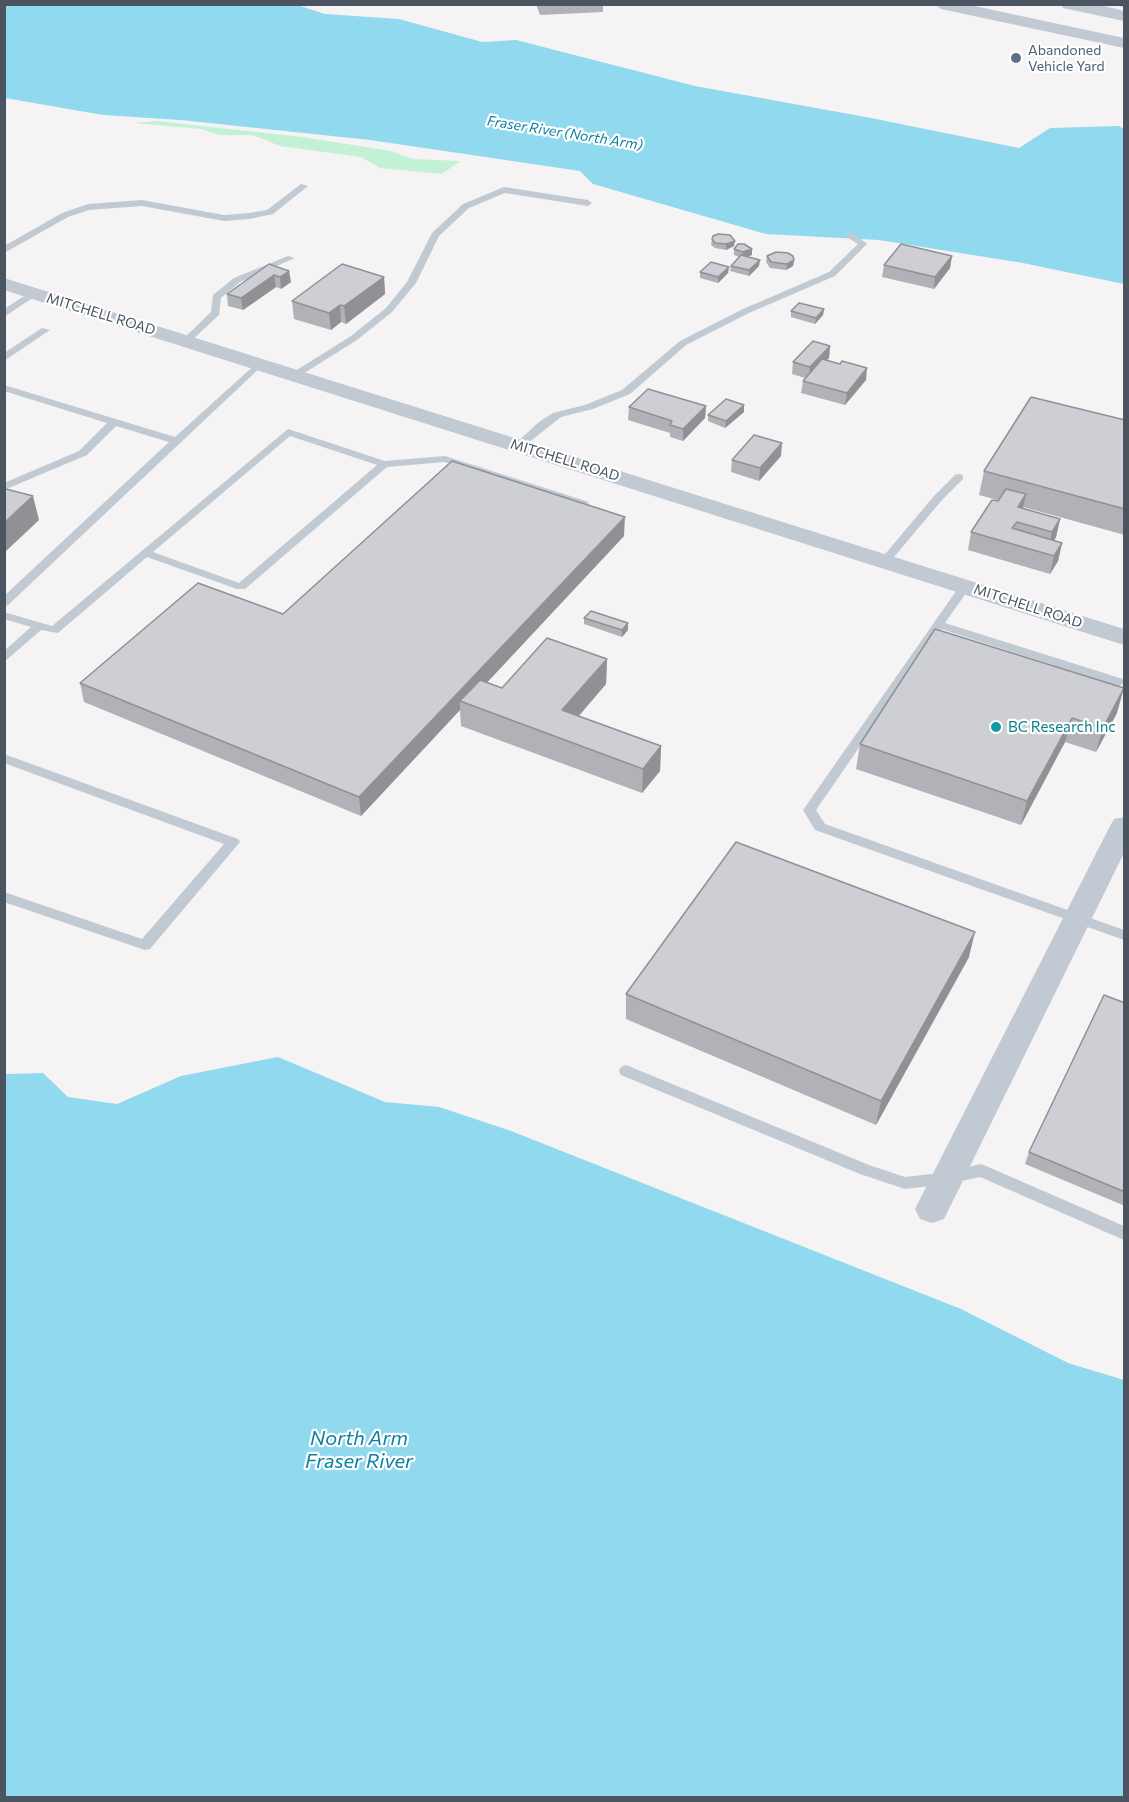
<!DOCTYPE html>
<style>
body{margin:0}
#map{position:relative;width:1129px;height:1802px;overflow:hidden;background:#f5f3f3;font-family:Commissioner,sans-serif}
canvas{display:block}
.frame{position:absolute;inset:0;border:6px solid #4a5561;pointer-events:none}
</style>
<div id="map">
<canvas width="1129" height="1802"></canvas>
<div class="frame"></div>
</div>
<script>
const context = document.querySelector('canvas').getContext('2d');
context.lineJoin = 'round';
function fill(path, color) { context.fillStyle = color; context.fill(path, 'evenodd'); }
const toPath = rows => new Path2D(rows.map(r => 'M' + r).join(''));
function stroke(path, color, width, dash) { context.strokeStyle = color; context.lineWidth = width; context.lineCap = dash ? 'butt' : 'round'; context.setLineDash(dash || []); context.stroke(path); }
function drawText(font, color, halo, rows, align = 'center') {
  context.font = font + ' Commissioner,sans-serif'; context.lineWidth = 4.5; context.setLineDash([]); context.textBaseline = 'middle'; context.strokeStyle = halo; context.fillStyle = color; for (const [text, x, y, turn = 0] of rows) {
    context.save(); context.translate(x, y); context.rotate((+turn || 0) * Math.PI / 180); context.textAlign = isNaN(turn) ? turn : align; if (halo) context.strokeText(text, 0, 0); context.fillText(text, 0, 0); context.restore();
  }
}
fill(toPath([
 [156,121,302,137,391,151,413,159,460,161,442,174,380,168,361,157,280,146,253,135,219,135,202,129,134,123]
]), '#c3f1d5');
fill(toPath([
 [294,4,325,14,399,19,482,42,516,40,695,86,871,118,1019,148,1050,128,1119,126,1124,129,1124,284,1023,263,879,240,766,234,593,184,580,171,370,140,181,120,103,115,5,98,4,5],
 [278,1057,385,1102,439,1107,511,1131,961,1309,1068,1363,1124,1380,1124,1797,5,1797,5,1072,7,1074,43,1073,68,1097,117,1104,181,1076]
]), '#90d9ee');
fill(toPath([
 [1117,4,1124,4,1124,7,1117,6,1117,4],
 [301,184,308,186,273,214,249,219,224,221,142,206,89,210,68,217,4,253,4,246,62,213,88,204,142,200,224,215,249,213,267,210,301,184],
 [504,187,588,200,592,203,588,206,505,193,469,208,439,236,416,283,392,312,357,340,298,377,292,377,292,373,351,336,386,308,407,282,432,233,463,204,504,187],
 [847,233,853,233,867,244,835,276,749,313,686,345,630,394,593,409,561,417,523,447,519,448,514,445,539,422,553,413,585,405,622,390,680,341,743,309,829,272,858,244,847,237,847,233],
 [288,256,295,258,240,282,221,298,219,315,189,343,183,343,183,339,211,312,213,295,234,278,288,256],
 [32,291,40,293,4,317,4,309,32,291],
 [42,328,50,330,4,361,4,353,42,328],
 [259,361,264,364,262,366,8,605,4,606,4,596,169,442,116,426,87,455,4,490,4,483,79,451,107,423,4,391,4,385,175,437,259,361],
 [288,429,385,461,445,456,589,502,588,504,580,504,444,462,387,467,245,589,237,589,147,557,58,633,41,630,4,662,4,651,31,627,4,619,4,612,52,626,288,429],
 [290,436,377,465,239,583,153,552,290,436],
 [959,474,963,475,963,479,942,500,889,563,881,563,881,559,934,496,955,475,959,474],
 [965,583,971,586,945,623,1123,679,1124,683,1119,686,1115,685,941,629,816,810,825,824,1124,930,1124,940,815,830,803,810,961,584,965,583],
 [4,754,238,839,240,842,150,949,145,950,4,902,4,892,142,939,224,844,4,763,4,754],
 [626,1065,869,1165,905,1177,948,1172,981,1164,986,1166,1124,1226,1124,1240,980,1177,948,1184,905,1189,860,1174,621,1075,619,1071,621,1067,626,1065]
]), '#c1cad2');
fill(toPath([
 [934,4,965,4,1124,38,1124,48,941,9,934,4],
 [4,278,1124,629,1124,645,4,290,4,278],
 [1124,817,1124,853,944,1219,932,1223,920,1219,915,1209,920,1199,1110,826,1114,819,1124,817]
]), '#c1cad2');
fill(toPath([
 [1061,4,1096,4,1124,11,1124,21,1063,8,1061,4]
]), '#c1cad2');
fill(toPath([
 [536,4,603,4,603,12,540,15],
 [712,239,734,246,726,250,715,248,711,245],
 [734,249,752,255,746,257,759,266,749,276,730,271,731,266,739,257,734,255],
 [767,256,794,260,793,266,786,270,770,268,766,262],
 [952,256,950,268,934,289,882,277,884,265],
 [269,264,291,282,281,289,276,287,243,310,228,306,227,294],
 [729,267,728,273,718,283,700,278,700,272],
 [384,277,385,294,346,324,341,322,331,330,294,319,292,301],
 [824,309,823,315,815,324,791,317,791,311],
 [830,346,829,358,826,361,866,380,845,405,801,393,803,381,805,378,792,374,793,362],
 [744,405,744,412,725,428,708,421,708,415],
 [706,406,705,418,683,441,670,437,670,433,628,420,629,407],
 [1125,420,1125,535,1023,507,1023,508,1060,519,1056,537,1054,540,1062,543,1058,561,1050,574,968,550,971,532,998,500,979,495,984,471],
 [781,456,759,481,731,472,732,460],
 [624,536,487,682,502,688,607,659,606,684,579,716,661,746,660,771,642,793,461,726,460,710,361,816,84,702,80,683,283,614],
 [584,618,628,623,628,630,622,637,584,624],
 [1117,713,1096,752,1065,742,1021,825,856,769,860,744],
 [969,957,876,1125,626,1019,626,994],
 [1125,1003,1125,1206,1025,1164,1029,1152]
]), '#b0b2b7');
fill(toPath([
 [735,241,734,246,726,250,726,244],
 [752,249,752,255,742,258,743,252],
 [952,256,950,268,934,289,935,277],
 [760,260,759,266,749,276,749,270],
 [794,260,793,266,786,270,787,264],
 [729,267,728,273,718,283,718,277],
 [289,271,291,282,281,289,280,277],
 [274,275,276,287,243,310,241,298],
 [384,277,385,294,346,324,344,306],
 [340,305,341,322,331,330,329,313],
 [824,309,823,315,815,324,816,318],
 [830,346,829,358,809,379,810,367],
 [867,368,866,380,845,405,847,393],
 [744,405,744,412,725,428,726,421],
 [706,406,705,418,683,441,683,429],
 [782,443,781,456,759,481,760,468],
 [1026,494,1022,513,1018,507],
 [33,496,39,520,4,553,4,523],
 [625,517,624,536,467,704,460,701,460,710,361,816,359,797],
 [1060,519,1056,537,1048,551,1052,532],
 [1062,543,1058,561,1050,574,1054,556],
 [628,623,628,630,622,637,622,630],
 [607,659,606,684,562,735,562,710],
 [1124,688,1117,713,1096,752,1103,728],
 [1072,718,1065,742,1021,825,1027,801],
 [661,746,660,771,642,793,643,769],
 [975,932,969,957,876,1125,881,1101]
]), '#909195');
const building = toPath([
 [718,234,730,235,735,241,726,244,715,243,712,239,713,236,718,234],
 [738,244,744,244,752,249,743,252,734,249,738,244],
 [901,244,952,256,935,277,884,265,901,244],
 [776,252,788,253,793,256,794,260,787,264,771,262,767,256,776,252],
 [741,255,760,260,749,270,731,266,741,255],
 [711,262,729,267,718,277,700,272,711,262],
 [269,264,289,271,280,277,274,275,241,298,227,294,269,264],
 [342,264,384,277,344,306,340,305,329,313,292,301,342,264],
 [799,303,824,309,816,318,791,311,799,303],
 [813,341,830,346,810,367,793,362,813,341],
 [822,359,840,364,842,361,867,368,847,393,803,381,822,359],
 [648,389,706,406,683,429,670,425,672,421,629,407,648,389],
 [1031,397,1125,420,1125,509,984,471,1031,397],
 [726,399,744,405,726,421,708,415,726,399],
 [754,435,782,443,760,468,732,460,754,435],
 [452,461,625,517,359,797,80,683,198,583,283,614,452,461],
 [6,489,33,496,4,523,4,491,6,489],
 [1006,489,1026,494,1018,507,1060,519,1052,532,1017,522,1012,528,1062,543,1054,556,971,532,992,500,998,501,1006,489],
 [591,611,628,623,622,630,584,618,591,611],
 [935,629,1124,688,1103,728,1072,718,1027,801,860,744,935,629],
 [547,638,607,659,562,710,661,746,643,769,460,701,480,680,502,688,547,638],
 [736,842,975,932,881,1101,626,994,736,842],
 [1104,995,1125,1003,1125,1192,1029,1152,1104,995]
]);
fill(building, '#cdcfd5');
stroke(building, '#909195', 1.5);
for (const [x, y, r, color] of [
 [1016,58,6,"#5c6f8a"],
 [996,727,6,"#0f9aa8"]
]) { const dot = new Path2D(); dot.arc(x, y, r, 0, 2 * Math.PI); context.fillStyle = color; context.fill(dot); stroke(dot, '#fff', 2); }
drawText('14px', '#4e5e75', '#fff', [
 ["Abandoned",1028,50],
 ["Vehicle Yard",1028,66]
], 'left');
drawText('italic 14px', '#0c80a2', '#fff', [
 ["Fraser River (North Arm)",565,133,9]
]);
drawText('14px', '#4a5561', '#fff', [
 ["MITCHELL ROAD",101,314,17],
 ["MITCHELL ROAD",565,460,17],
 ["MITCHELL ROAD",1028,606,18]
]);
drawText('15px', '#0d838f', '#fff', [
 ["BC Research Inc",1008,727]
], 'left');
drawText('italic 20px', '#0c80a2', '#fff', [
 ["North Arm",359,1438],
 ["Fraser River",359,1461]
]);
</script>
